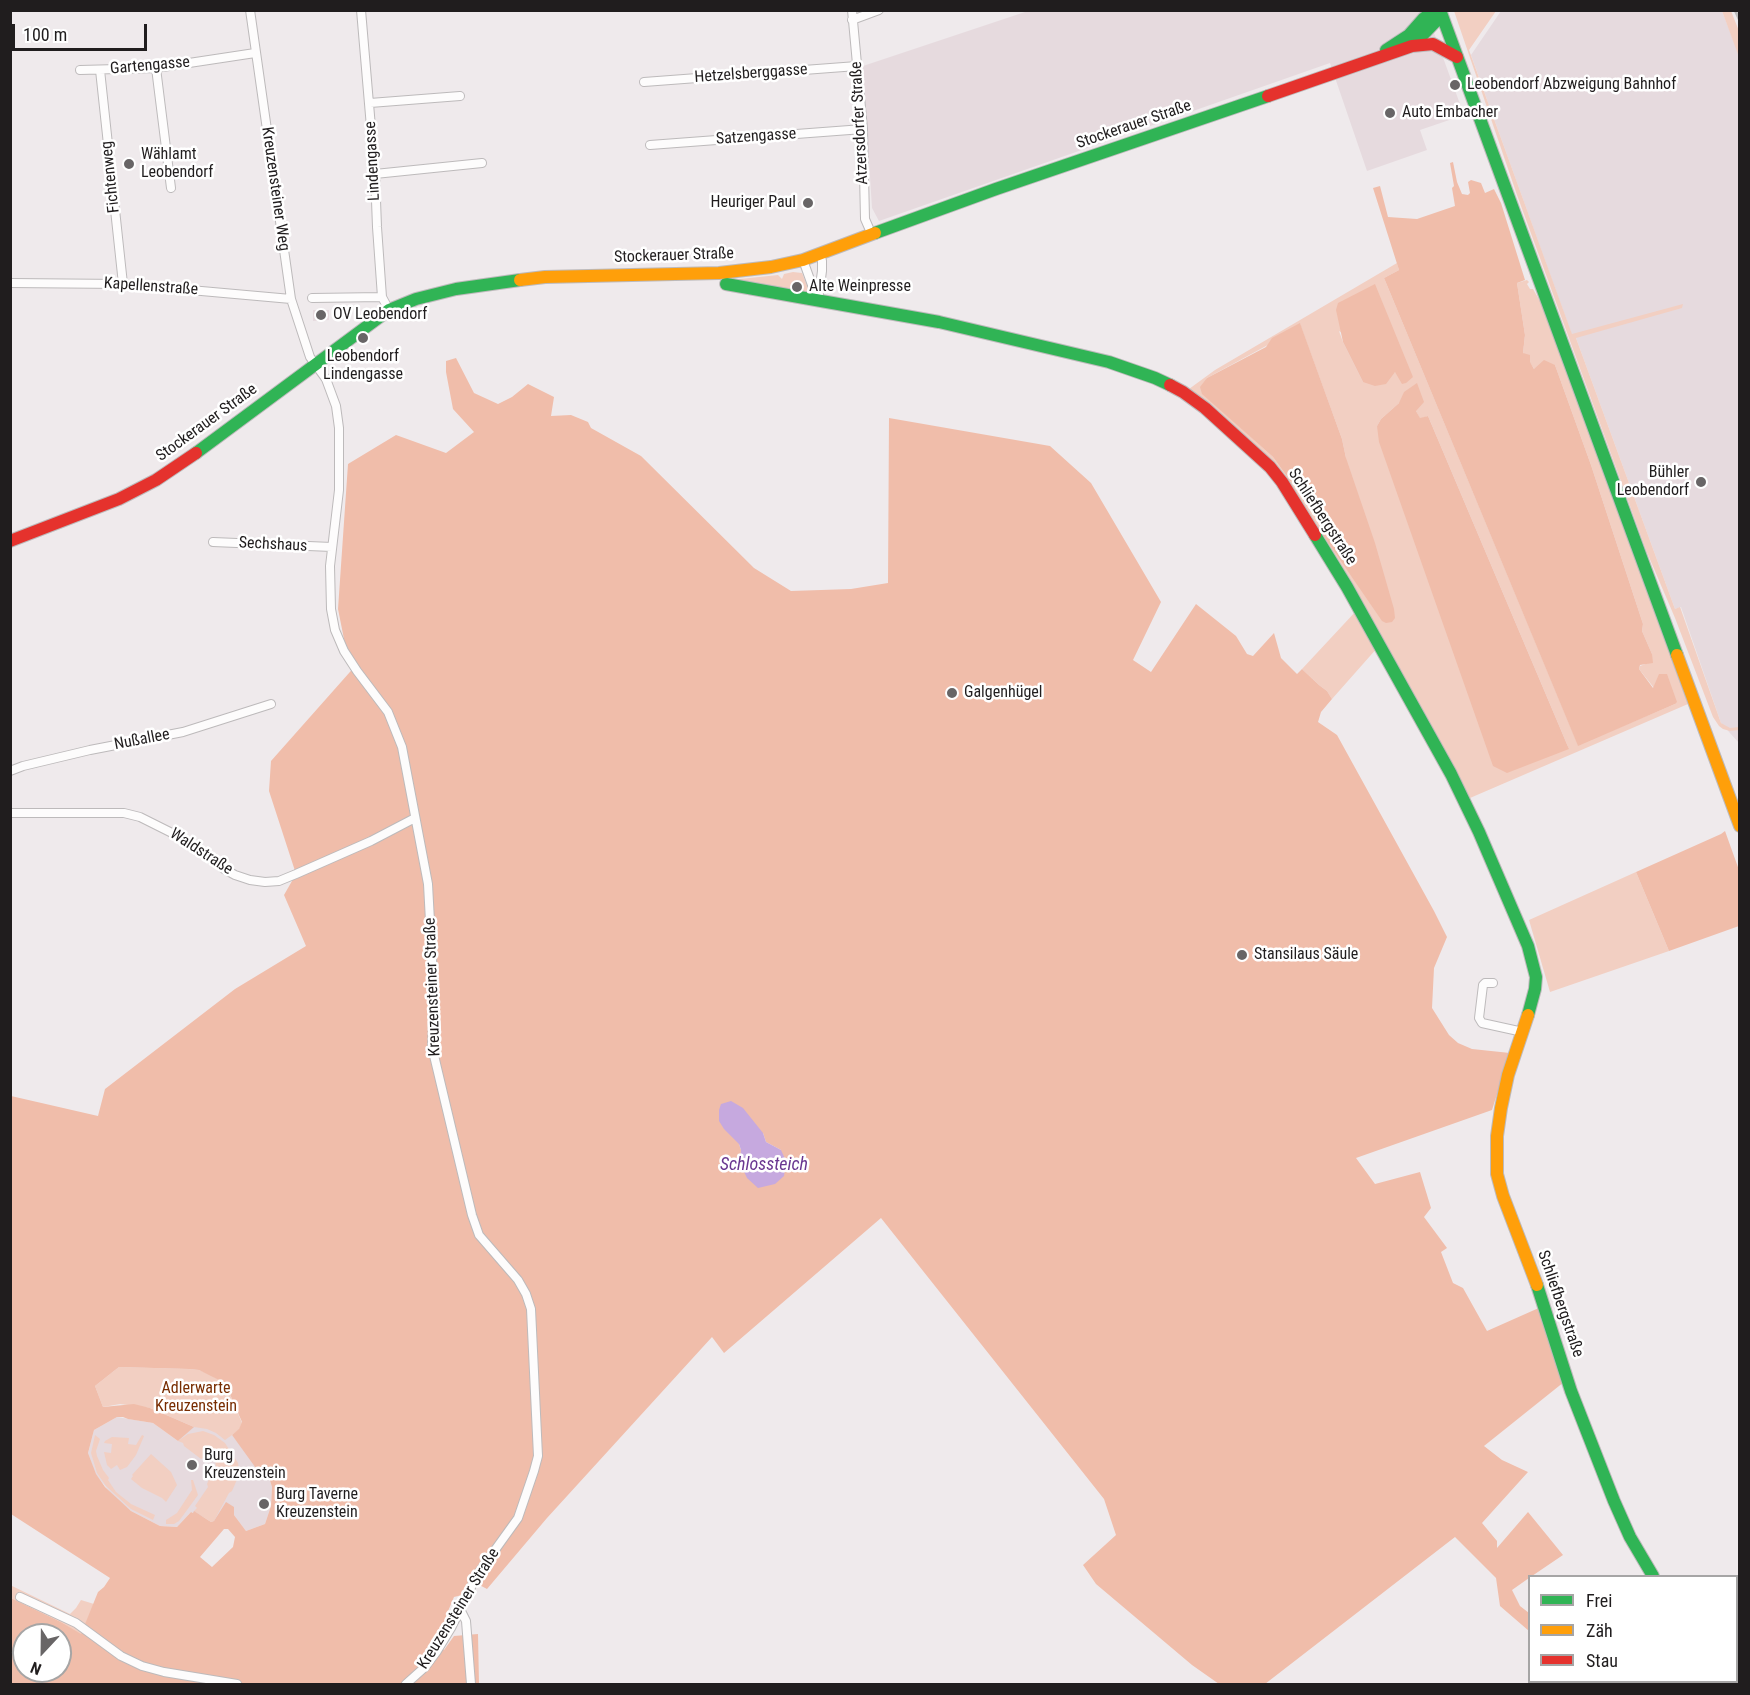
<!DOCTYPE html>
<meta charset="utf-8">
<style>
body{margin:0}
#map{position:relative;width:1750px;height:1695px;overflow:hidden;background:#efeaec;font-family:"Roboto Condensed",sans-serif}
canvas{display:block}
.frame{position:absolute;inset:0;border:12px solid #201d1e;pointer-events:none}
.legend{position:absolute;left:1528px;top:1575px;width:210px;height:108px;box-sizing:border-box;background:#fff;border:2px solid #a6a5a5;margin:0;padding:8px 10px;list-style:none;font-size:18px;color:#201d1e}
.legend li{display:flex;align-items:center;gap:12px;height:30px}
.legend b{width:30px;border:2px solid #a6a5a5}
.north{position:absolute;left:12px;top:1623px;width:60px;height:60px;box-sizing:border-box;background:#fff;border:2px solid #a6a5a5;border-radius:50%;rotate:202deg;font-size:16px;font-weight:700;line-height:24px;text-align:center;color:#201d1e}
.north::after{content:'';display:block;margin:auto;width:21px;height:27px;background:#686566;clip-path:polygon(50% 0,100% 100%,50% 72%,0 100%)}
.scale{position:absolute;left:12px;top:24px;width:135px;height:27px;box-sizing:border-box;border:3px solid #201d1e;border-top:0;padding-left:8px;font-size:18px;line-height:21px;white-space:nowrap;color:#201d1e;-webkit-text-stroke:4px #fff;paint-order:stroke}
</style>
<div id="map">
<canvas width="1750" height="1695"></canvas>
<div class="frame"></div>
<ul class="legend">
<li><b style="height:8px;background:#30b455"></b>Frei</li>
<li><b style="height:8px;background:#ff9f0a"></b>Zäh</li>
<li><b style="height:8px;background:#e5322d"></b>Stau</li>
</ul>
<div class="north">N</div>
<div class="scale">100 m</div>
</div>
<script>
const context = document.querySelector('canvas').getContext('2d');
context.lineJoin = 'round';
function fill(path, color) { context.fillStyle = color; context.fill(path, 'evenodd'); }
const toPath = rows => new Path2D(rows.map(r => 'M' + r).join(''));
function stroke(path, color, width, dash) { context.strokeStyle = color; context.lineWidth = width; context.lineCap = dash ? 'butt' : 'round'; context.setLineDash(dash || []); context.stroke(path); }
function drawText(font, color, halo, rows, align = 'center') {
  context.font = font + ' "Roboto Condensed",sans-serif'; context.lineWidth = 5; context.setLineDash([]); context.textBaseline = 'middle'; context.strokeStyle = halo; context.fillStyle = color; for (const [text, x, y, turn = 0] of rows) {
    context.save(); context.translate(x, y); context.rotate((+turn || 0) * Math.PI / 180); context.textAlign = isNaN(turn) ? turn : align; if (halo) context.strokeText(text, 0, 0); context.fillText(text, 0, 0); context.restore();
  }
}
fill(toPath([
 [1028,11,1426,11,1464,115,1420,130,1427,150,1367,171,1330,63,879,221,872,208,863,66],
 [1501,11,1722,11,1740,57,1739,743,1721,723,1681,607,1675,609,1576,338,1572,335,1471,55],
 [313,310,329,310,329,320,313,321],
 [189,1369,232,1435,245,1451,267,1470,272,1487,271,1506,265,1524,246,1531,234,1515,214,1521,191,1512,177,1527,160,1526,131,1511,115,1498,95,1474,88,1453,94,1430,117,1417,153,1423,178,1441,193,1427]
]), '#e6dade');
fill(toPath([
 [1454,11,1496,11,1469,50,1572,334,1683,304,1682,308,1576,338,1675,609,1680,607,1721,723,1730,728,1739,727,1739,730,1730,731,1723,729,1719,726,1713,717,1675,618,1646,550,1517,195],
 [1722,11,1731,11,1739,31,1739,57],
 [1397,263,1399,270,1384,278,1578,745,1675,704,1656,682,1654,688,1639,669,1640,666,1648,663,1652,654,1642,631,1643,624,1591,465,1555,365,1535,370,1523,353,1525,335,1517,283,1527,280,1529,282,1527,284,1530,289,1533,289,1541,303,1688,704,1470,798,1352,582,1320,531,1282,475,1254,444,1215,409,1189,389,1215,370],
 [1300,324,1342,439,1346,458,1323,535,1311,506,1315,501,1314,491,1310,485,1306,484,1296,489,1273,457,1202,393,1207,378,1266,346],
 [1339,331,1413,377,1395,372,1363,382,1343,342],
 [1399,403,1416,411,1420,419,1428,416,1569,749,1377,426,1381,419],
 [793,272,802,273,810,293,731,280,778,275,782,279,784,274],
 [1357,610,1378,647,1332,699,1327,691,1319,685,1302,669],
 [1636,872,1669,951,1550,992,1529,920],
 [119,1367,189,1369,199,1370,209,1374,225,1383,242,1423,239,1430,225,1440,216,1433,207,1429,194,1427,150,1408,120,1404,103,1407,95,1386],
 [203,1431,214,1435,225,1443,238,1463,239,1469,239,1475,232,1491,229,1493,214,1521,211,1522,194,1511,197,1508,195,1506,208,1487,207,1484,210,1477,208,1473,212,1472,216,1467,215,1460,208,1456,201,1459,184,1446,183,1443,178,1441,188,1434],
 [95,1435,100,1439,96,1451,97,1456,103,1470,109,1478,108,1480,116,1492,131,1504,155,1515,153,1520,131,1509,106,1486,97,1473,91,1453],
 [142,1435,144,1436,136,1455,127,1467,120,1470,117,1465,111,1469,107,1465,104,1452,111,1453,112,1444,104,1443,105,1441,112,1437,129,1438,128,1444,136,1445],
 [151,1454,171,1472,177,1485,166,1502,162,1498,142,1488,131,1479,133,1476,132,1475],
 [191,1480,193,1480,198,1495,179,1521,174,1524,166,1524,166,1520,177,1513,192,1490],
 [10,1585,70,1614,76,1608,81,1600,94,1604,81,1635,61,1622,11,1598]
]), '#f2cfc2');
fill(toPath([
 [1453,162,1457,182,1462,194,1468,195,1470,193,1468,182,1471,180,1481,183,1485,193,1494,189,1501,203,1525,280,1517,283,1525,335,1523,353,1530,355,1530,362,1534,369,1544,360,1555,365,1591,465,1643,624,1642,631,1652,654,1653,663,1640,665,1639,669,1653,688,1659,674,1667,674,1677,702,1675,704,1578,746,1384,278,1399,270,1373,188,1380,186,1388,217,1417,219,1455,206,1452,188,1454,186,1450,163],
 [1375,284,1413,377,1406,383,1402,384,1395,372,1386,384,1375,386,1363,382,1343,342,1336,310,1338,303],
 [1300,323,1342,439,1346,458,1375,543,1394,609,1395,618,1392,622,1386,623,1382,621,1323,535,1311,506,1315,501,1314,491,1310,485,1306,484,1296,489,1273,457,1202,394,1200,387,1207,378,1266,347,1272,338],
 [456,358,474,393,498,404,512,397,528,384,554,397,551,416,571,415,588,422,591,428,641,456,754,568,791,591,851,589,888,583,889,418,1050,446,1091,483,1161,602,1133,660,1151,672,1196,604,1236,636,1247,654,1253,656,1274,633,1281,658,1297,674,1302,669,1319,685,1327,691,1332,699,1321,712,1318,722,1337,735,1434,911,1447,937,1434,968,1432,1008,1449,1035,1458,1043,1472,1049,1510,1053,1492,1110,1356,1158,1375,1184,1420,1172,1431,1208,1424,1217,1447,1248,1441,1252,1453,1283,1463,1288,1487,1331,1541,1307,1564,1382,1484,1446,1502,1460,1528,1472,1482,1523,1497,1541,1497,1548,1528,1512,1563,1555,1532,1576,1530,1576,1529,1578,1512,1590,1520,1606,1529,1613,1529,1631,1500,1606,1496,1578,1455,1537,1265,1684,1219,1684,1192,1665,1096,1584,1083,1565,1116,1535,1104,1499,881,1218,724,1353,712,1337,547,1518,487,1589,470,1580,462,1595,454,1597,446,1616,448,1621,436,1646,444,1650,454,1636,478,1634,479,1684,11,1684,11,1598,61,1622,81,1634,98,1592,104,1587,110,1578,11,1514,11,1096,98,1116,105,1089,235,989,306,946,284,895,296,874,269,791,271,761,357,664,345,644,338,609,348,464,396,435,446,453,474,432,453,409,446,372,446,361],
 [763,1133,766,1142,781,1150,740,1163,741,1150,739,1144],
 [119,1367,189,1369,199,1370,225,1383,242,1422,239,1429,232,1435,258,1471,267,1471,272,1487,271,1506,265,1524,246,1531,234,1515,234,1507,226,1502,214,1521,211,1522,194,1511,193,1513,191,1512,177,1527,160,1526,131,1511,105,1487,96,1474,88,1453,94,1430,117,1417,123,1417,128,1419,153,1423,178,1441,194,1427,150,1408,134,1404,103,1407,95,1386],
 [224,1529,228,1529,235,1537,233,1547,212,1567,200,1557],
 [24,1635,60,1635,60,1671,24,1671],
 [1417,383,1424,402,1416,411,1420,418,1428,416,1569,749,1507,773,1493,766,1379,442,1377,426,1381,419,1399,403,1404,392],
 [1725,831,1739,870,1739,926,1669,951,1636,872,1721,834],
 [1588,1682,1736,1682,1736,1684,1591,1684]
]), '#f0bdaa');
fill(toPath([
 [731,1101,743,1108,763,1133,766,1142,781,1150,786,1161,784,1176,775,1184,758,1188,747,1178,740,1163,741,1150,739,1144,724,1129,719,1121,719,1110,721,1104]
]), '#c6a9df');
const street = toPath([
 [250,10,291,299,310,357,326,379,336,406,339,428,339,490,330,566,331,609,335,630,344,651,357,671,388,712,402,747,428,884,434,996,432,1047,472,1215,479,1235,518,1280,526,1294,531,1309,538,1456,534,1471,518,1518,477,1575,451,1628,437,1651,425,1667,406,1684],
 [361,10,375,174,377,227,382,297,389,310],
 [852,10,863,129,865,219,872,235],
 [852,20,879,10],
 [156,68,171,188],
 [80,70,156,68,255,53],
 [100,70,123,284],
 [644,82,857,66],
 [370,103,460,96],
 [650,145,863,129],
 [375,174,482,163],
 [803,260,817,299],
 [10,283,123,284,291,299],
 [312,298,382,297],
 [818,300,822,271,822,261,820,253],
 [213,542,332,547],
 [10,771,23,766,90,750,183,732,271,704],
 [10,813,124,813,140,817,184,839,224,869,235,875,250,880,265,882,279,881,296,874,371,841,415,818],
 [1493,983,1485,983,1483,985,1479,1018,1482,1023,1523,1032],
 [20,1597,76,1623,121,1656,142,1666,164,1672,237,1684],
 [460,1609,466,1621,471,1684],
 [1736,1653,1740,1655]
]);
const fast = toPath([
 [1440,10,1677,655],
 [1413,45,1437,20,1439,10],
 [1386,50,1409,35,1424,18,1435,10],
 [875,233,996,189,1268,96],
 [726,284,939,322,1109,362,1155,378,1170,385],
 [196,453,389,310,416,299,456,289,520,280],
 [1315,535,1347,587,1451,774,1479,832,1528,946,1536,977,1535,989,1528,1015],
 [1537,1285,1571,1391,1614,1501,1630,1537,1653,1576]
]);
const slow = toPath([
 [520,280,545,277,719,273,771,267,803,260,875,233],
 [1677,655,1740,826],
 [1528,1015,1508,1075,1501,1108,1497,1136,1497,1174,1503,1196,1537,1285]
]);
const jam = toPath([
 [1268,96,1412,46,1433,44,1457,57],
 [1170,385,1183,392,1205,408,1270,467,1282,482,1315,535],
 [10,541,119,499,156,480,196,453]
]);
stroke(street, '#bdbabb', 10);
stroke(fast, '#bdbabb', 14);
stroke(slow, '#bdbabb', 14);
stroke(jam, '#bdbabb', 14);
stroke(street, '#fdfcfc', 8);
stroke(fast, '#30b455', 12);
stroke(slow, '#ff9f0a', 12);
stroke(jam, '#e5322d', 12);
stroke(toPath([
 [1735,10,1740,21]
]), '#bbbaba', 3);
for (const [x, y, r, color] of [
 [1455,85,6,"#686566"],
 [1390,113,6,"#686566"],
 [129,164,6,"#686566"],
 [808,203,6,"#686566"],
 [797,287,6,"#686566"],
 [321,315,6,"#686566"],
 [363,338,6,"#686566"],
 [1701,482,6,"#686566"],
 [952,693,6,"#686566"],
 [1242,955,6,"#686566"],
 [192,1465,6,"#686566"],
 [264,1504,6,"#686566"]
]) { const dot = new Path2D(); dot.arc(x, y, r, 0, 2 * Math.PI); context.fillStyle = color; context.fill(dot); stroke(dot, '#fff', 2); }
drawText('16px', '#201d1e', '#fff', [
 ["Gartengasse",150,66,-5],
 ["Hetzelsberggasse",751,74,-4],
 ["Atzersdorfer Straße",860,123,-93],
 ["Stockerauer Straße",1134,125,-19],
 ["Satzengasse",756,137,-4],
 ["Lindengasse",373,161,-93],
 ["Fichtenweg",111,177,-96],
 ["Kreuzensteiner Weg",275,189,82],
 ["Stockerauer Straße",674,256,-2],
 ["Kapellenstraße",151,287,4],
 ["Stockerauer Straße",207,423,-36],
 ["Schliefbergstraße",1322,517,57],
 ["Sechshaus",273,545,3],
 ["Nußallee",142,740,-11],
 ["Waldstraße",201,852,33],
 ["Kreuzensteiner Straße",433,987,-92],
 ["Schliefbergstraße",1560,1304,71],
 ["Kreuzensteiner Straße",459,1609,-58]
]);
drawText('16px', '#201d1e', '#fff', [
 ["Leobendorf Abzweigung Bahnhof",1467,85],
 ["Auto Embacher",1402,113],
 ["Wählamt",141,155],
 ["Leobendorf",141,173],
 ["Heuriger Paul",796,203,"right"],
 ["Alte Weinpresse",809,287],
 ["OV Leobendorf",333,315],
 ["Leobendorf",363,357,"center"],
 ["Lindengasse",363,375,"center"],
 ["Bühler",1689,473,"right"],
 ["Leobendorf",1689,491,"right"],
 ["Galgenhügel",964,693],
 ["Stansilaus Säule",1254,955],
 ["Burg",204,1456],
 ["Kreuzenstein",204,1474],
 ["Burg Taverne",276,1495],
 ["Kreuzenstein",276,1513]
], 'left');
drawText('16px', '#782c00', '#fff', [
 ["Adlerwarte",196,1389],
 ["Kreuzenstein",196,1407]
]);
drawText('italic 18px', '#693690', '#fff', [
 ["Schlossteich",764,1165]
]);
</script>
